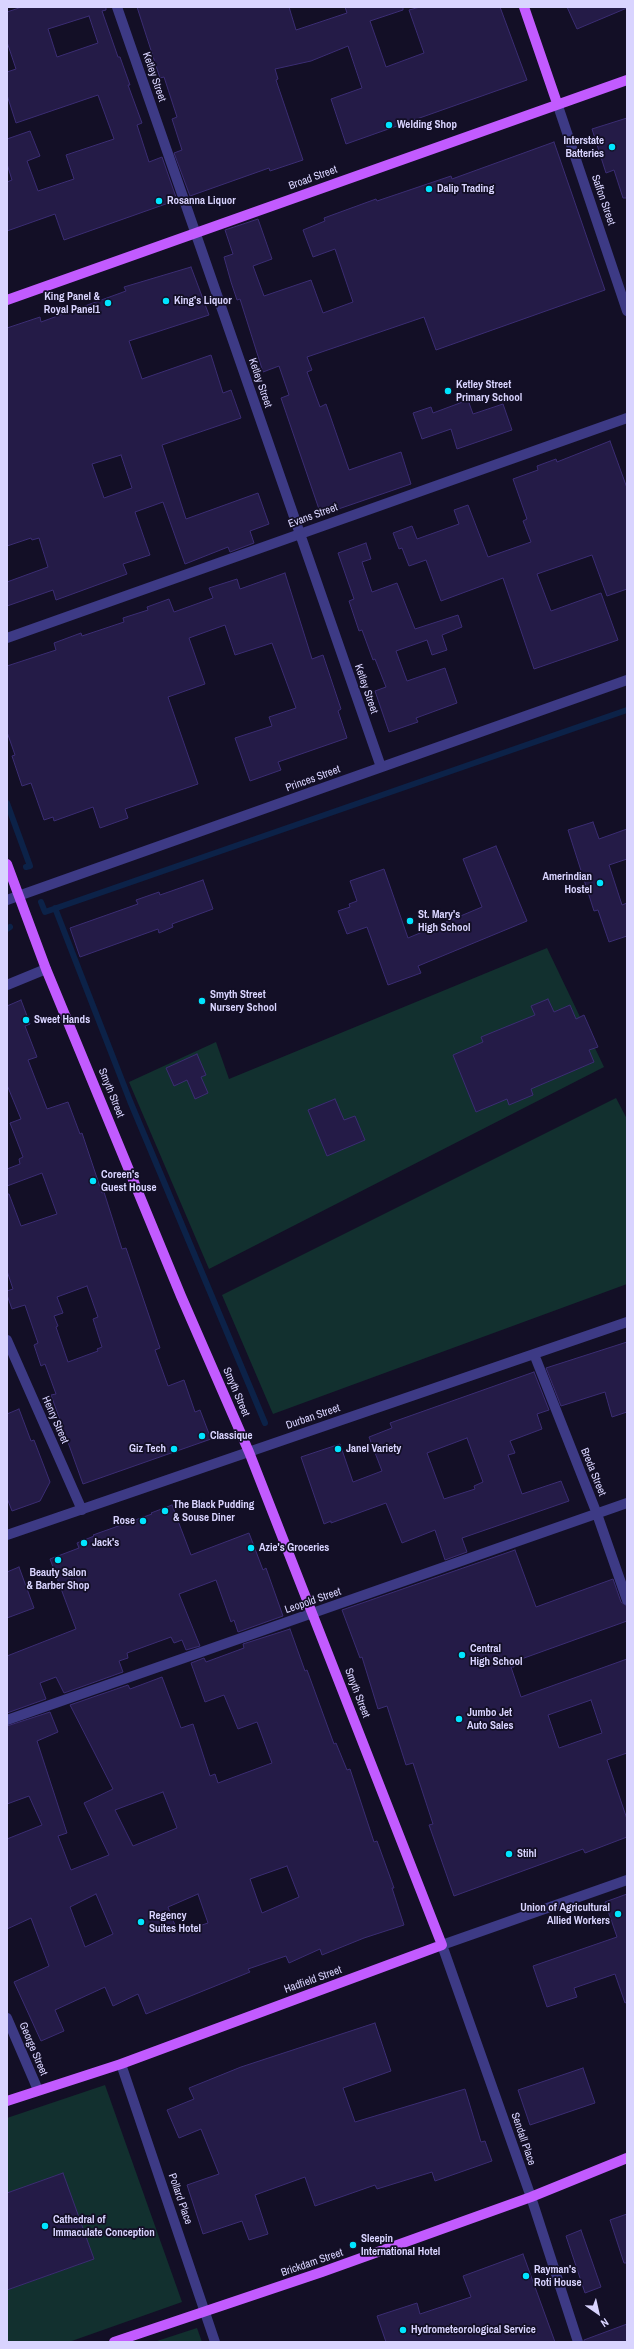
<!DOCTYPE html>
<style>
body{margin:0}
#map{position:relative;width:634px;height:2349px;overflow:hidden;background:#130f26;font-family:"Archivo Narrow",sans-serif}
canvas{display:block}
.frame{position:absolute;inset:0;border:8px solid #d9d4ff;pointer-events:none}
.north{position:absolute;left:578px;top:2293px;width:40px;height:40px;-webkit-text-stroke:3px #130f26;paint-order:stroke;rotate:146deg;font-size:11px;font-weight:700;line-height:16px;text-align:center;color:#d9d4ff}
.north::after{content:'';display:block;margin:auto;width:14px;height:18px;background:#d9d4ff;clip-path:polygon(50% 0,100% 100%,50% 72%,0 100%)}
</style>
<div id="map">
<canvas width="634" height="2349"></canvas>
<div class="frame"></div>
<div class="north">N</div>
</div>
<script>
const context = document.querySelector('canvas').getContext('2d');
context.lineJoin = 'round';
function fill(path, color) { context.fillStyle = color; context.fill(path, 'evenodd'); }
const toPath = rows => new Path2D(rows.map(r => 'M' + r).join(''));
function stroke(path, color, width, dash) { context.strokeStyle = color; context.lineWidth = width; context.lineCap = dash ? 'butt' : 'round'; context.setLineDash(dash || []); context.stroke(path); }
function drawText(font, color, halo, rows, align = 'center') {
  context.font = font + ' "Archivo Narrow",sans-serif'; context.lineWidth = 3.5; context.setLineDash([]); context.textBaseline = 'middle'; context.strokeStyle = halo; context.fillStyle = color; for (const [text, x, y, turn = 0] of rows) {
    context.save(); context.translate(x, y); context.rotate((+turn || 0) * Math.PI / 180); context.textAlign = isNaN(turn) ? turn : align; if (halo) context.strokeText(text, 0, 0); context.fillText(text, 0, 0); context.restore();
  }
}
fill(toPath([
 [547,948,604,1067,209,1269,129,1082,216,1042,229,1079],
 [616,1098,627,1119,627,1284,273,1414,222,1295],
 [105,2085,182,2302,69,2342,7,2342,7,2290,94,2259,63,2174,7,2193,7,2118],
 [197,2328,202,2342,154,2342]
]), '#12302f');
stroke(toPath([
 [7,803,30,866,26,867],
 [41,902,45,912,627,710],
 [55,908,130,1101,265,1423],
 [7,929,10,927]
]), '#0c2248', 6);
const building = toPath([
 [22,7,106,7,106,10,102,11,118,57,120,57,130,85,128,85,142,123,137,125,149,162,162,157,177,200,64,240,55,214,7,231,7,182,12,180,7,164,7,139,30,131,40,156,27,161,38,191,74,179,66,155,114,139,98,95,16,123,7,95,7,72,16,69,7,42,7,12,22,7],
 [89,16,98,43,57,57,48,29,89,16],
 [137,7,289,7,296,30,347,13,345,7,403,7,403,10,370,21,386,67,424,53,409,10,420,7,500,7,527,80,346,144,331,99,362,88,348,46,311,61,275,69,278,79,276,80,303,160,270,171,269,168,190,196,174,153,182,150,172,119,177,117,164,77,160,78,137,7],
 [567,7,627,7,627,8,577,29,567,7],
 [627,118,627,198,623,198,614,170,606,173,592,129,627,118],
 [554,142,605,290,436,350,424,317,307,357,312,370,307,372,320,407,326,404,349,470,401,452,411,484,321,515,281,398,289,395,279,366,263,372,240,299,237,300,231,282,224,257,233,254,225,230,258,219,272,259,253,266,264,296,311,280,323,313,353,302,335,249,313,257,303,230,325,221,324,218,376,199,377,201,451,176,452,179,554,142],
 [191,267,209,315,129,341,142,379,211,355,223,393,231,390,241,418,162,445,186,519,258,493,269,524,250,531,254,543,230,552,228,547,185,564,163,502,135,512,150,555,123,564,127,574,56,600,53,590,7,606,7,582,48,567,39,538,32,540,31,538,7,546,7,328,40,317,41,322,126,291,124,287,191,267],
 [121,455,132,488,104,498,92,464,121,455],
 [468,400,473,414,503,404,512,430,457,449,451,429,422,439,413,413,431,407,433,413,468,400],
 [610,441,627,488,627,589,607,596,592,555,537,574,551,611,601,593,618,640,534,669,503,578,441,601,426,560,409,566,402,548,399,549,393,533,412,526,417,539,459,524,454,510,468,505,488,557,531,542,523,521,527,519,513,479,538,470,537,466,556,459,557,462,610,441],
 [366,543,371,559,362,562,372,592,397,583,415,629,458,615,462,627,442,635,447,650,432,655,427,640,396,651,407,681,445,668,457,703,416,718,418,722,389,732,375,691,386,687,375,659,373,660,362,630,359,631,349,601,354,599,338,553,366,543],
 [285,573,312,659,323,655,341,709,338,711,347,738,278,762,281,770,250,781,235,738,272,726,269,717,296,708,272,643,235,655,225,625,189,638,205,684,168,697,198,784,125,809,128,818,100,828,93,807,54,821,53,817,44,820,31,783,22,786,12,756,15,755,7,732,7,666,56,650,54,643,81,633,82,636,124,622,123,618,148,610,147,607,169,599,174,612,213,598,209,588,237,579,240,589,285,573],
 [593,822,599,839,627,829,627,859,609,865,622,905,627,903,627,936,609,942,598,910,594,911,568,830,593,822],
 [496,846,527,921,418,966,421,973,388,985,367,927,347,934,338,911,350,907,349,904,357,901,350,881,384,869,408,938,482,907,463,859,496,846],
 [203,880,213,909,172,924,173,927,159,933,158,929,80,957,70,928,138,904,136,900,159,892,160,895,203,880],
 [548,999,554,1012,570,1005,576,1019,584,1015,598,1047,589,1050,594,1062,531,1089,533,1095,509,1105,507,1099,476,1112,453,1055,483,1042,481,1037,535,1015,531,1006,548,999],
 [21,1000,30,1024,25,1026,37,1057,28,1060,47,1109,68,1102,80,1134,82,1133,102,1193,104,1192,122,1249,126,1248,160,1348,155,1350,168,1386,184,1380,195,1412,200,1410,211,1439,83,1484,51,1395,56,1394,45,1364,41,1366,34,1345,38,1343,25,1305,12,1309,7,1295,7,1291,13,1289,7,1271,7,1194,9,1194,21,1226,57,1214,42,1173,7,1186,7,1169,20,1164,19,1159,23,1157,10,1123,21,1119,7,1085,7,1006,21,1000],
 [87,1286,98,1317,93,1319,102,1347,97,1349,98,1351,68,1362,56,1327,58,1326,54,1316,63,1313,57,1297,87,1286],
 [197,1054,206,1075,201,1077,208,1093,195,1099,187,1080,174,1086,166,1068,197,1054],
 [335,1099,344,1120,355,1116,365,1140,327,1156,308,1110,335,1099],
 [627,1342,627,1412,612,1417,605,1392,561,1406,546,1368,627,1342],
 [534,1372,549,1410,537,1414,542,1429,510,1441,515,1453,508,1455,522,1494,561,1481,569,1501,462,1538,467,1552,445,1560,435,1530,402,1543,386,1503,331,1523,331,1521,324,1524,301,1457,340,1444,353,1482,382,1471,369,1437,392,1428,390,1423,534,1372],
 [467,1438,483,1482,474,1486,475,1489,444,1499,427,1453,467,1438],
 [19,1409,31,1441,34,1440,50,1482,40,1501,12,1511,7,1498,7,1414,19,1409],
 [172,1505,191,1555,249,1533,263,1570,266,1568,283,1616,238,1632,234,1620,231,1622,216,1580,179,1594,200,1646,186,1650,182,1640,174,1643,171,1637,127,1653,128,1658,119,1661,123,1672,64,1693,56,1677,40,1683,46,1699,7,1713,7,1656,76,1629,50,1559,79,1548,77,1543,94,1536,93,1535,152,1514,151,1513,172,1505],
 [515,1550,536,1607,613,1579,621,1602,627,1606,627,1621,513,1662,514,1667,511,1667,521,1697,627,1659,627,1753,607,1760,627,1819,627,1837,585,1853,583,1849,454,1896,429,1825,433,1824,413,1763,406,1765,387,1706,378,1709,362,1657,360,1658,342,1610,515,1550],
 [591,1700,602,1733,559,1748,548,1715,591,1700],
 [19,1567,34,1608,7,1618,7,1572,19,1567],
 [290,1629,305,1671,307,1670,334,1744,336,1743,347,1770,350,1769,374,1842,377,1841,394,1888,392,1888,404,1925,364,1938,322,1955,320,1949,289,1963,286,1956,248,1969,250,1972,146,2014,138,1994,113,2006,105,1987,55,2010,64,2031,41,2041,14,1982,49,1966,31,1918,7,1929,7,1839,42,1825,29,1796,7,1804,7,1726,50,1712,58,1732,37,1741,67,1833,58,1836,71,1870,109,1855,84,1803,113,1789,70,1705,128,1685,130,1689,162,1677,181,1728,193,1724,210,1776,215,1774,218,1783,272,1763,257,1722,238,1729,224,1695,205,1702,191,1663,204,1658,206,1662,244,1648,243,1644,290,1629],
 [163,1792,177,1828,133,1846,115,1810,163,1792],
 [287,1866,299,1897,262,1913,250,1879,287,1866],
 [96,1894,113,1934,85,1947,70,1907,96,1894],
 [198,1894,208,1923,178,1933,168,1907,198,1894],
 [627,1894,627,2002,625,2003,615,1974,574,1988,577,1997,547,2007,533,1966,617,1937,605,1902,627,1894],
 [375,2023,391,2071,343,2088,355,2122,465,2089,481,2142,485,2141,492,2161,435,2181,432,2172,377,2189,375,2185,315,2206,305,2177,255,2195,268,2234,249,2240,242,2221,203,2234,187,2185,219,2174,201,2129,179,2138,167,2110,194,2099,189,2088,241,2067,375,2023],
 [583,2068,595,2103,530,2125,518,2090,583,2068],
 [63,2173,94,2259,7,2290,7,2193,63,2173],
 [627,2214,627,2263,624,2263,610,2220,627,2214],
 [581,2230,601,2287,585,2293,566,2236,581,2230],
 [523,2254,555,2342,386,2342,377,2316,417,2303,420,2314,471,2297,463,2276,523,2254],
 [627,2324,627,2342,584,2342,584,2340,627,2324]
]);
fill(building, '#241b47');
stroke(building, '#3b2d73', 1);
stroke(toPath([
 [117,7,381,767],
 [557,103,627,311],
 [7,638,627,418],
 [7,900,627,680],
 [7,985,46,969],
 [7,1340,82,1510],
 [534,1354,597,1514,627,1600],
 [7,1535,627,1322],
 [7,1720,627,1503],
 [7,2018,38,2090],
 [121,2064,215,2342],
 [578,2342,531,2197,442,1945,627,1880]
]), '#3d3a85', 10);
stroke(toPath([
 [524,7,557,103],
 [7,300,627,80],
 [7,864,46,969,181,1296,249,1452,442,1945,121,2064,7,2101],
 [114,2342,322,2272,531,2197,627,2158]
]), '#c25bff', 10);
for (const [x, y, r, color] of [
 [389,125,4,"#00e5ff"],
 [612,147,4,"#00e5ff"],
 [429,189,4,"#00e5ff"],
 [159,201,4,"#00e5ff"],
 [166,301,4,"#00e5ff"],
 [108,303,4,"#00e5ff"],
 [448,391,4,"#00e5ff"],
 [600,883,4,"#00e5ff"],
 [410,921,4,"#00e5ff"],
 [202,1001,4,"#00e5ff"],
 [26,1020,4,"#00e5ff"],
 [93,1181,4,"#00e5ff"],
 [202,1436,4,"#00e5ff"],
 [174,1449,4,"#00e5ff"],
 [338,1449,4,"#00e5ff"],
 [165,1511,4,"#00e5ff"],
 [143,1521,4,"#00e5ff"],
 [84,1543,4,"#00e5ff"],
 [251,1548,4,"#00e5ff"],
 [58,1560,4,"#00e5ff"],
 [462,1655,4,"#00e5ff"],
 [459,1719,4,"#00e5ff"],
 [509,1854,4,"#00e5ff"],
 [618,1914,4,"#00e5ff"],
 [141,1922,4,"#00e5ff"],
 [45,2226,4,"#00e5ff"],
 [353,2245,4,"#00e5ff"],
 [526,2276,4,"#00e5ff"],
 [403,2330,4,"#00e5ff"]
]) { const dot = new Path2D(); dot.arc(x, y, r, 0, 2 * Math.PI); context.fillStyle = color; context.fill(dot); stroke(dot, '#130f26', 1.5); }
drawText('11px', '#d9d4ff', '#130f26', [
 ["Ketley Street",154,77,71],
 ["Broad Street",313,178,-20],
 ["Saffon Street",603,200,71],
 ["Ketley Street",260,383,71],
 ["Evans Street",313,516,-20],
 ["Ketley Street",366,689,71],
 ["Princes Street",313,779,-20],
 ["Smyth Street",111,1093,68],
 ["Smyth Street",236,1392,67],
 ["Durban Street",313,1417,-19],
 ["Henry Street",55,1420,66],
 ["Breda Street",593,1472,68],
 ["Leopold Street",313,1601,-19],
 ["Smyth Street",357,1693,69],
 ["Hadfield Street",313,1980,-20],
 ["George Street",33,2049,67],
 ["Sendall Place",523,2139,71],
 ["Pollard Place",180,2199,71],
 ["Brickdam Street",312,2263,-19]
]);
drawText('bold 11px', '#d9d4ff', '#130f26', [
 ["Welding Shop",397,125],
 ["Interstate",604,141,"right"],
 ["Batteries",604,154,"right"],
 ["Dalip Trading",437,189],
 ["Rosanna Liquor",167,201],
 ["King Panel &",100,297,"right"],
 ["Royal Panel1",100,310,"right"],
 ["King's Liquor",174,301],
 ["Ketley Street",456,385],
 ["Primary School",456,398],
 ["Amerindian",592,877,"right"],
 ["Hostel",592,890,"right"],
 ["St. Mary's",418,915],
 ["High School",418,928],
 ["Smyth Street",210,995],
 ["Nursery School",210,1008],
 ["Sweet Hands",34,1020],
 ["Coreen's",101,1175],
 ["Guest House",101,1188],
 ["Classique",210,1436],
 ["Giz Tech",166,1449,"right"],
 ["Janel Variety",346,1449],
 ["The Black Pudding",173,1505],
 ["& Souse Diner",173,1518],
 ["Rose",135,1521,"right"],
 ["Jack's",92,1543],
 ["Azie's Groceries",259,1548],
 ["Beauty Salon",58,1573,"center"],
 ["& Barber Shop",58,1586,"center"],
 ["Central",470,1649],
 ["High School",470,1662],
 ["Jumbo Jet",467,1713],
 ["Auto Sales",467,1726],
 ["Stihl",517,1854],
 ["Union of Agricultural",610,1908,"right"],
 ["Allied Workers",610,1921,"right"],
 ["Regency",149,1916],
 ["Suites Hotel",149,1929],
 ["Cathedral of",53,2220],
 ["Immaculate Conception",53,2233],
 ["Sleepin",361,2239],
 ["International Hotel",361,2252],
 ["Rayman's",534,2270],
 ["Roti House",534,2283],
 ["Hydrometeorological Service",411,2330]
], 'left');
</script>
